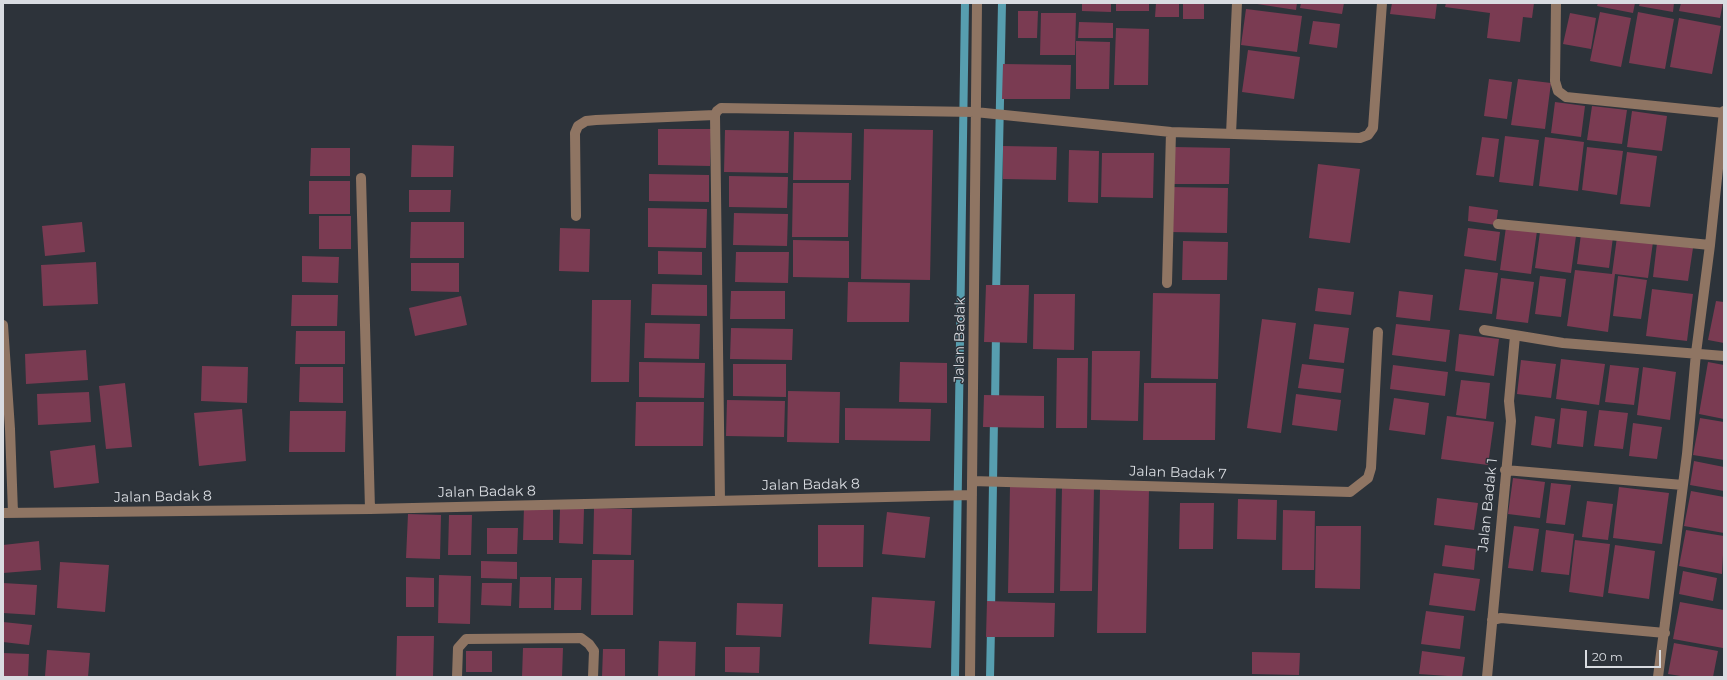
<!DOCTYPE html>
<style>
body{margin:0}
#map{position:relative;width:1727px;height:680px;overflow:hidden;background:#2d333a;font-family:Montserrat,sans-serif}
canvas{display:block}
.frame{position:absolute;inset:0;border:4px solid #d9dce1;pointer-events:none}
.scale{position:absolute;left:1585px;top:650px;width:76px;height:18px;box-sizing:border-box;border:2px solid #d9dce1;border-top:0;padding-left:5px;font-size:12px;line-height:14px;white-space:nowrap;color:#d9dce1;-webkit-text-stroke:3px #2d333a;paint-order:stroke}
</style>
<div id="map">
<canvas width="1727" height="680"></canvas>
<div class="frame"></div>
<div class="scale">20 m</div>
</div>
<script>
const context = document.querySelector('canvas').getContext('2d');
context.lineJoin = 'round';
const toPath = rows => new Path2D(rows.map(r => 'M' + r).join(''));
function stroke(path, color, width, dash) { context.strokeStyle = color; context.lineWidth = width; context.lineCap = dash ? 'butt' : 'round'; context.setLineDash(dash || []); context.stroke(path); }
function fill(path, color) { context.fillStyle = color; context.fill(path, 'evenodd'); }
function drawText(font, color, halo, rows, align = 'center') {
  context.font = font + ' Montserrat,sans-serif'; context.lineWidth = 3; context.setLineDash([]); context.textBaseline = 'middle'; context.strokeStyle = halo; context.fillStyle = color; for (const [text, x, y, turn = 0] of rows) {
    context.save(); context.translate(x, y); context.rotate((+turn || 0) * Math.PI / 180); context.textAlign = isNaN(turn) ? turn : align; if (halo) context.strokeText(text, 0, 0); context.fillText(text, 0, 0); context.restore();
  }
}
stroke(toPath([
 [996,296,1002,3],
 [995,406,996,332],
 [991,612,994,418],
 [955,677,965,3],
 [990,677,991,628]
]), '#579eaf', 8);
fill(toPath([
 [1082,3,1111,3,1111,12,1082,11],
 [1116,3,1149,3,1149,11,1116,11],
 [1156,3,1179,3,1179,17,1155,17],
 [1183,3,1204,3,1204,19,1183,19],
 [1257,3,1297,3,1296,10,1257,4],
 [1301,3,1344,3,1342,14,1300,8],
 [1392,3,1437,3,1435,19,1390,14],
 [1446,3,1534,3,1532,18,1523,17,1520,42,1487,38,1490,13,1445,7],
 [1598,3,1635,3,1633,13,1597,6],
 [1640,3,1674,3,1673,12,1639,6],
 [1681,3,1723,3,1720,18,1679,11],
 [1246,9,1302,16,1297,52,1241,45],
 [1018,11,1038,11,1037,38,1018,38],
 [1600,12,1631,18,1621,67,1590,61],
 [1638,12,1674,19,1665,69,1629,63],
 [1041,13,1076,13,1075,55,1040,55],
 [1570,13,1596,18,1591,49,1563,44],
 [1679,18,1721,26,1712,74,1670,67],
 [1313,21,1340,24,1337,48,1309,44],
 [1079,22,1113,23,1113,38,1078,38],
 [1116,28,1149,29,1148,85,1114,85],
 [1076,41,1110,42,1109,89,1076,89],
 [1248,50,1300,57,1294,99,1242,92],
 [1003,64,1071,65,1070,99,1002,99],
 [1489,79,1512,82,1507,119,1484,116],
 [1518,79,1551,83,1545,129,1511,125],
 [1555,102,1585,106,1581,137,1551,133],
 [1592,106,1627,110,1622,144,1587,140],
 [1632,111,1667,116,1662,151,1627,147],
 [658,129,711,129,710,166,658,165],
 [864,129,933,130,930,280,861,279],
 [725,130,789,131,788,173,724,172],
 [794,132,852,133,851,180,793,180],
 [1505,136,1539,140,1533,186,1499,182],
 [1482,137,1499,139,1494,177,1476,175],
 [1545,137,1584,142,1578,191,1539,186],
 [412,145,454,146,453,177,411,177],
 [1003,146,1057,147,1056,180,1003,179],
 [1174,147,1230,148,1229,184,1173,184],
 [1587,147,1623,151,1617,195,1582,190],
 [311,148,350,148,350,176,310,176],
 [1069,150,1099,151,1098,203,1068,202],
 [1627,152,1657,156,1650,207,1620,204],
 [1102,153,1154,153,1153,198,1101,197],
 [1318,164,1360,169,1350,243,1309,238],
 [649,174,709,175,709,202,649,201],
 [729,176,788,177,787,208,729,207],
 [309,181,350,181,350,214,309,214],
 [793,183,849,183,848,237,792,237],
 [1170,187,1228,188,1227,233,1169,232],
 [409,190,451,190,450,212,409,212],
 [1469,206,1498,210,1496,225,1468,221],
 [648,208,707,209,706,248,648,247],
 [734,213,788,214,787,246,733,245],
 [319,216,351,216,351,249,319,249],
 [82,222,85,252,45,256,42,226],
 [411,222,464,222,464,258,410,258],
 [1506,227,1537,231,1531,274,1500,270],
 [560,228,590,229,589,272,559,271],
 [1468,228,1500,232,1496,261,1464,256],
 [1540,232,1576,236,1571,273,1535,268],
 [1581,234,1613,237,1609,268,1577,264],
 [1617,237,1653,242,1648,278,1615,274,1608,332,1567,326,1575,270,1612,274],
 [793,240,849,241,849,278,793,277],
 [1183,241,1228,242,1227,280,1182,280],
 [1657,243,1693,248,1688,281,1653,277],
 [658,251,702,252,702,275,658,274],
 [736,252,789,252,788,283,735,282],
 [302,256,339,257,338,283,302,282],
 [96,262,98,304,43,306,41,265],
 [411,263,459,263,459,292,411,291],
 [1465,269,1498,273,1492,314,1459,310],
 [1540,276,1566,279,1561,317,1535,314],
 [1618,276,1647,280,1641,319,1613,316],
 [1501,278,1534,282,1528,323,1496,319],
 [848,282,910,283,909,322,847,322],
 [652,284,707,285,707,316,651,315],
 [986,285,1029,285,1027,343,984,342],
 [1318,288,1354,292,1351,315,1315,311],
 [1652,289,1693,294,1687,341,1646,336],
 [731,291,785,291,785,319,730,319],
 [1399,291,1433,295,1430,321,1396,317],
 [1153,293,1220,294,1218,379,1151,378],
 [1034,294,1075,294,1074,350,1033,349],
 [292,295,338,295,337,326,291,326],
 [461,296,467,325,415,336,409,308],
 [592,300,631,300,629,382,591,382],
 [1716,301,1724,302,1724,343,1708,340],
 [1262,319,1296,323,1281,433,1247,428],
 [645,323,700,324,699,359,644,358],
 [1314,324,1349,328,1344,363,1309,359],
 [1396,324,1450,330,1446,362,1392,355],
 [731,328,793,329,792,360,730,359],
 [296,331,345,331,345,364,295,364],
 [1459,334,1499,339,1494,376,1455,371],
 [86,350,88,380,26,384,25,354],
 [1092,351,1140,351,1138,421,1091,420],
 [1057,358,1088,358,1087,428,1056,428],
 [1561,359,1605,364,1599,405,1556,399],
 [1521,360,1556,364,1551,398,1517,394],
 [639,362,705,363,704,398,639,397],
 [900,362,947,363,947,403,899,402],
 [1708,362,1724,365,1724,419,1699,414],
 [733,364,786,364,786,397,733,396],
 [1302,364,1344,369,1341,393,1298,388],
 [1393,365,1448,372,1445,396,1390,389],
 [1610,365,1639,368,1634,405,1605,402],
 [202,366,248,367,247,403,201,401],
 [300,367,343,367,343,403,299,402],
 [1643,367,1676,372,1670,420,1637,415],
 [1461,380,1490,383,1486,419,1456,415],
 [125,383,132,447,106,449,99,386],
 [1144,383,1216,383,1215,440,1143,440],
 [788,391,840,392,839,443,787,442],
 [89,392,91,422,38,425,37,394],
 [1296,394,1341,400,1337,431,1292,425],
 [984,395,1044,396,1044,428,983,427],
 [1394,398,1429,403,1425,435,1389,430],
 [727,400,785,401,784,437,726,436],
 [636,402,704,402,703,446,635,446],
 [845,408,931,409,930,441,845,440],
 [1561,408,1587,411,1583,447,1557,444],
 [242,409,246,461,199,466,194,413],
 [1599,410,1628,413,1623,449,1594,446],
 [290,411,346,411,345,452,289,452],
 [1447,416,1494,422,1488,465,1441,459],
 [1535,416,1555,419,1551,448,1531,445],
 [1700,418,1724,422,1724,460,1693,455],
 [1633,423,1662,427,1657,459,1629,456],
 [95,445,99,483,54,488,50,451],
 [1694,461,1724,467,1724,491,1690,485],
 [1513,478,1545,482,1540,518,1508,514],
 [1551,483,1571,485,1565,525,1546,523],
 [1010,486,1056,487,1054,593,1008,593],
 [1062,487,1094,487,1092,591,1060,591],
 [1619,487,1669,493,1662,544,1613,538],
 [1100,489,1149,490,1146,633,1097,633],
 [1691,491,1724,497,1724,533,1684,526],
 [1437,498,1478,503,1474,530,1434,525],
 [1238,499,1277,500,1276,540,1237,539],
 [1587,501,1613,504,1608,540,1582,537],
 [1180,503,1214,503,1213,549,1179,549],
 [524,507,553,507,553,540,523,540],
 [594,508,632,509,631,555,593,554],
 [560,509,584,509,583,544,559,543],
 [1283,510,1315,511,1314,570,1282,570],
 [887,512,930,517,925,558,882,554],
 [408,514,441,515,440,559,406,558],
 [449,515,472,515,471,555,448,555],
 [818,525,864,525,863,567,818,567],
 [1316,526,1361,526,1360,589,1315,588],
 [1514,526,1539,529,1533,571,1508,568],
 [487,528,518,528,517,554,487,554],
 [1546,530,1574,534,1569,575,1541,572],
 [1686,530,1724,536,1722,574,1679,566],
 [1575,540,1610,544,1603,597,1569,592],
 [39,541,41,570,3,573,3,545],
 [1445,545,1476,549,1474,570,1442,566],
 [1615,545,1655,551,1649,599,1608,593],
 [592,560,634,560,633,615,591,615],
 [481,561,517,562,517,579,481,578],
 [60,562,109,565,105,612,57,608],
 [1683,571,1717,578,1713,601,1679,594],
 [1434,573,1480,579,1475,611,1429,605],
 [439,575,471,576,470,624,438,623],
 [406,577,434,578,434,607,406,607],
 [520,577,551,577,551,608,519,608],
 [555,578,582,578,581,610,554,610],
 [3,583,37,585,35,615,3,613],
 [482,583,512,583,511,606,481,605],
 [872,597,935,601,931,648,869,644],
 [987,601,1055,603,1054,637,986,637],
 [1680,602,1724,610,1723,648,1673,639],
 [737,603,783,604,781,637,736,635],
 [1426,611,1464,616,1460,649,1421,644],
 [3,622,32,625,29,645,3,642],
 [397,636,434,636,433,677,396,677],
 [659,641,696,642,695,677,658,677],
 [1674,643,1718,651,1713,677,1687,677,1668,674],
 [725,647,760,647,759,673,725,672],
 [523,648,563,648,562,677,522,677],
 [603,649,625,649,625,677,602,677],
 [47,650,90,653,88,677,45,676],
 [466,651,492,651,492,672,466,672],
 [1422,651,1465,657,1462,677,1419,674],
 [1252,652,1300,653,1299,675,1252,674],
 [3,653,29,654,28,677,3,677]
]), '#7a3b52');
stroke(toPath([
 [1556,3,1555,81,1558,91,1566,97,1724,113],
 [1231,134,1237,3],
 [361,178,370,509],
 [576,216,575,133,578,126,586,121,596,120,715,115],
 [1498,224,1710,245],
 [1167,283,1171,132],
 [3,325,10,429,13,513],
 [1484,330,1563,343,1724,356],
 [1505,470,1683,485],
 [972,481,1350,492,1368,478,1371,468,1378,332],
 [720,501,715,115,717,111,721,108,975,112,1171,132,1360,138,1368,135,1373,128,1382,3],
 [3,513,370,509,972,495],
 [1492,620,1501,618,1665,633],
 [457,677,458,648,466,639,581,638,589,644,594,651,593,677],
 [970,677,977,3],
 [1487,677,1511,421,1509,401,1515,336],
 [1658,677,1687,454,1696,353,1710,245,1724,111]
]), '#8f7563', 10);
drawText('14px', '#d9dce1', '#2d333a', [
 ["Jalan Badak",960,340,-89],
 ["Jalan Badak 7",1178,473,2],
 ["Jalan Badak 8",811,485,-1],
 ["Jalan Badak 8",487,492,-1],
 ["Jalan Badak 8",163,497,-1],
 ["Jalan Badak 1",1488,505,-84]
]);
</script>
